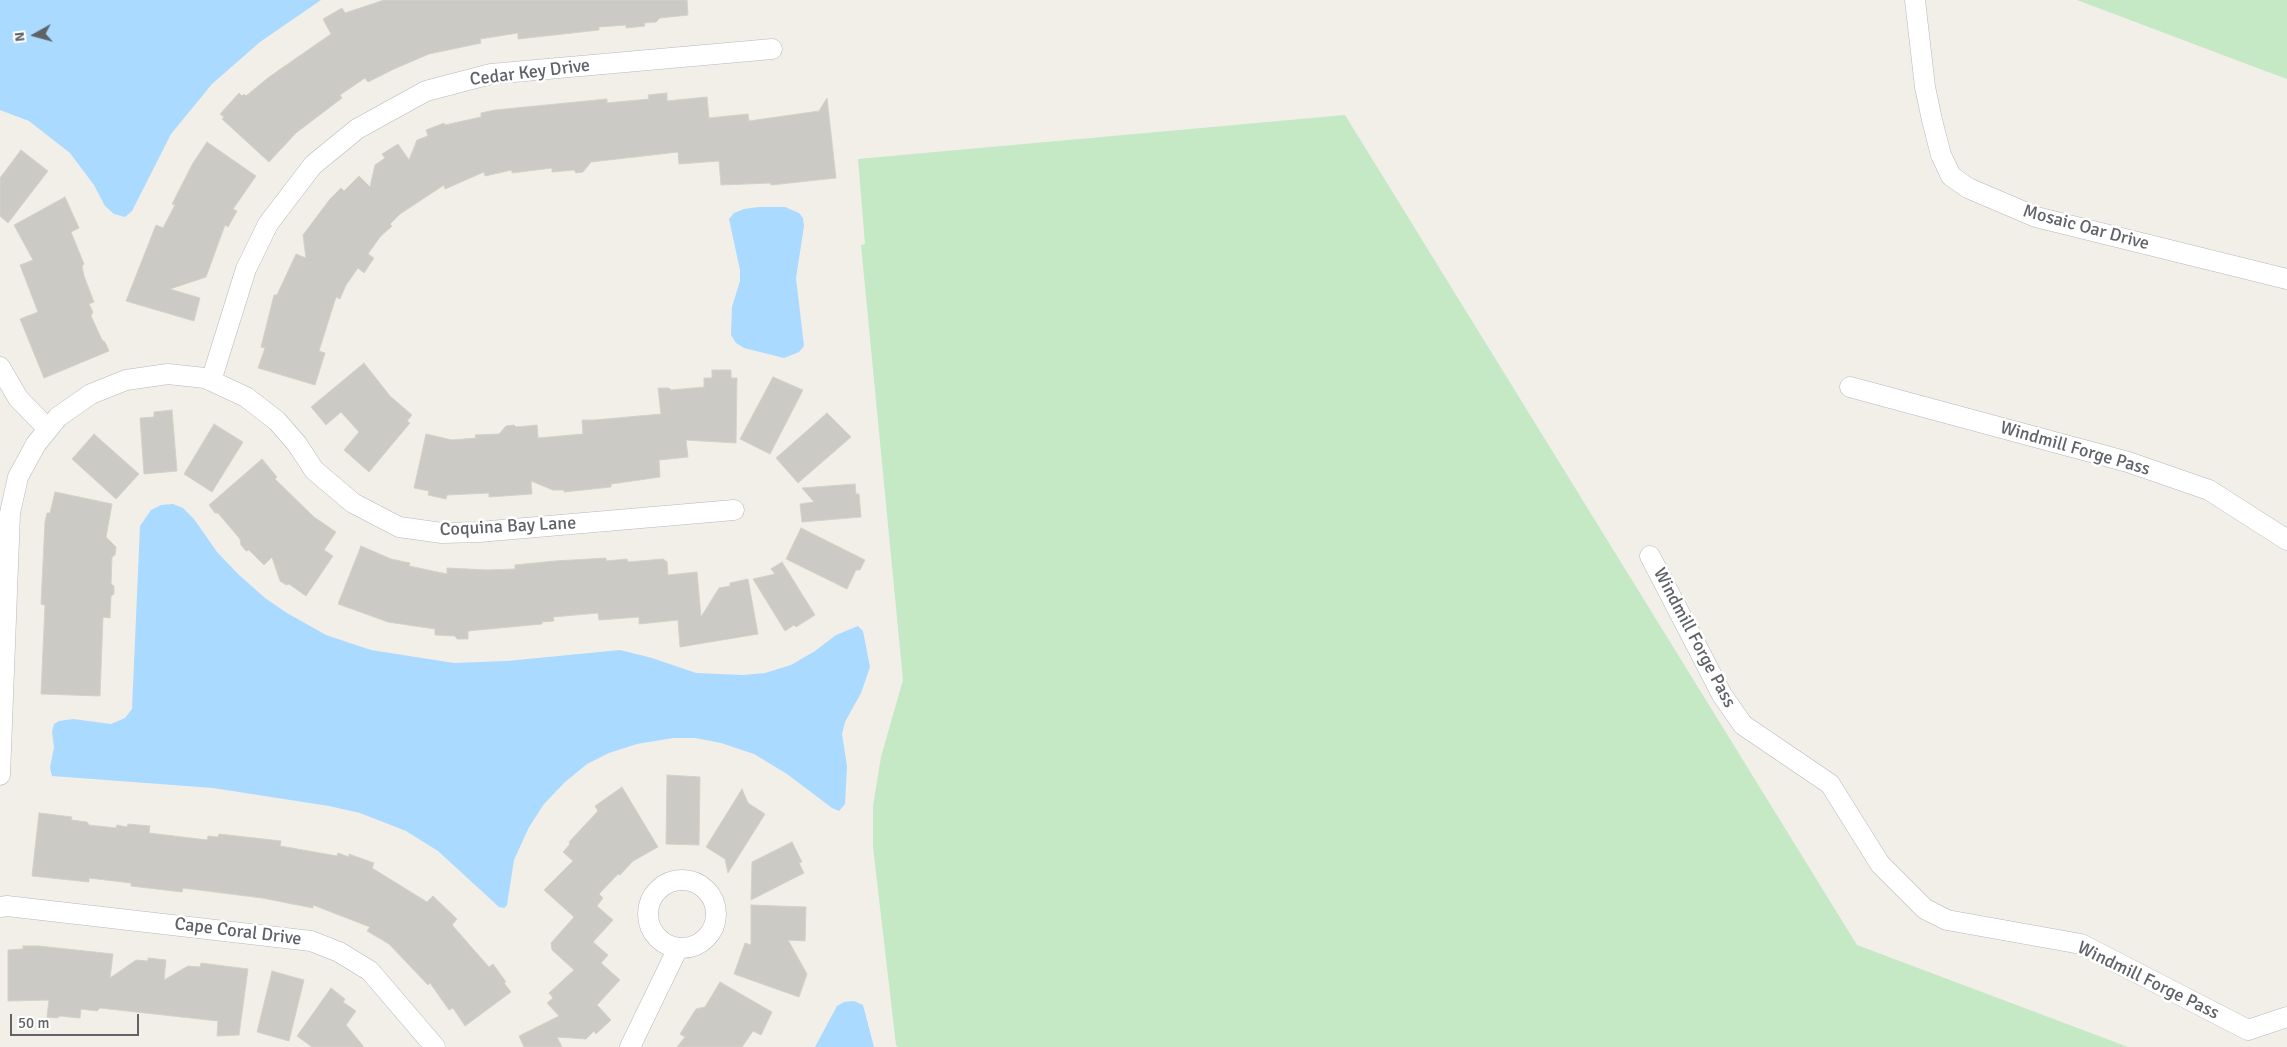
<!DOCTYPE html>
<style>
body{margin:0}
#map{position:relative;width:2287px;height:1047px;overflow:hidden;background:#f1efe8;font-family:Signika,sans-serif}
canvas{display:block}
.north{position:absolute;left:10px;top:10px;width:50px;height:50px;-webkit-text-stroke:4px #fff;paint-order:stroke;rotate:263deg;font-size:14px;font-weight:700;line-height:20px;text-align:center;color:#5f6368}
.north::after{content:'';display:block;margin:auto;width:18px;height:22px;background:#5f6368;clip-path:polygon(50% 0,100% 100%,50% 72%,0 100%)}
.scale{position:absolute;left:10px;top:1014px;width:129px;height:22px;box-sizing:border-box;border:2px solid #5f6368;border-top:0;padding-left:6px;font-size:15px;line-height:18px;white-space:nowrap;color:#5f6368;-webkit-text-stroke:4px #fff;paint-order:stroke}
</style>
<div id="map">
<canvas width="2287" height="1047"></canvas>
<div class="north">N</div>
<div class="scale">50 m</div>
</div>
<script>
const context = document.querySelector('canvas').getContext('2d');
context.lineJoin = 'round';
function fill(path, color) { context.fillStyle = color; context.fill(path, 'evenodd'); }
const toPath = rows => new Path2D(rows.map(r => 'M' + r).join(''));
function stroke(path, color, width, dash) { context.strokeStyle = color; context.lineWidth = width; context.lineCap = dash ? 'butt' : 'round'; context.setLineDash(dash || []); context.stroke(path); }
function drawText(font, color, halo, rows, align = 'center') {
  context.font = font + ' Signika,sans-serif'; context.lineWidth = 5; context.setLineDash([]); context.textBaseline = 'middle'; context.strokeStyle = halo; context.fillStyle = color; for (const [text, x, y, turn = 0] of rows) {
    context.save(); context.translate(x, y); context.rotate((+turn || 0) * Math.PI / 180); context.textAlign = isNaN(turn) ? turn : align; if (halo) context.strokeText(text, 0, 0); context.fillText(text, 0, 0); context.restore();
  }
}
fill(toPath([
 [2077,0,2287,0,2287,79,2260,69],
 [1345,115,1857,945,2128,1047,898,1047,896,1045,873,847,873,806,881,757,903,680,861,245,865,244,858,159]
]), '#c5e8c5');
fill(toPath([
 [0,0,321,0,260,42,212,84,171,134,132,211,125,217,114,214,105,206,94,185,70,153,29,121,0,110],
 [759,207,785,207,799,213,803,218,804,226,796,278,804,346,799,352,784,358,744,348,736,343,731,335,732,307,740,281,740,270,729,219,734,213,744,209],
 [173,504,183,508,194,519,217,552,238,574,265,598,287,613,326,635,371,650,454,663,507,661,620,650,652,658,696,673,743,675,765,673,791,665,815,651,836,635,858,626,863,631,870,667,861,693,845,722,842,734,847,766,845,804,839,811,832,808,787,774,754,754,721,743,695,738,673,738,637,744,609,753,587,764,565,782,544,804,529,827,514,860,507,905,504,908,499,907,438,851,406,831,360,813,329,806,213,788,52,776,50,768,54,747,52,732,54,724,59,721,73,719,111,724,125,718,132,709,140,526,151,510,161,505],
 [854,1001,863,1005,874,1047,815,1047,837,1006,844,1002]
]), '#aadaff');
const building = toPath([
 [384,0,687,0,688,15,660,18,656,22,644,23,645,26,626,28,626,25,599,27,599,30,518,39,518,33,480,39,481,43,429,54,394,69,368,82,365,78,340,95,342,98,296,133,269,162,222,119,224,117,220,114,239,93,242,96,244,94,246,96,269,77,331,34,323,19,342,8,345,13,384,0],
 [667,93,667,101,707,97,709,118,748,114,749,121,819,111,827,98,836,178,771,185,770,183,721,185,719,161,679,164,678,152,591,162,583,172,576,173,574,170,552,172,552,168,512,173,512,170,485,176,484,172,445,189,444,185,400,214,390,224,392,226,380,237,368,254,374,258,364,273,358,268,346,285,340,299,336,297,319,351,325,353,315,385,258,368,265,348,261,347,274,295,277,295,296,254,306,258,303,235,330,199,341,188,344,191,359,176,370,187,375,165,385,158,382,154,398,144,409,160,417,140,428,136,426,130,444,123,445,125,481,117,481,113,495,110,607,99,607,103,649,99,648,95,667,93],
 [207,142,256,176,233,209,237,211,228,227,225,225,206,277,170,289,200,298,194,321,126,301,156,225,163,228,175,205,172,204,193,163,207,142],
 [21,150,48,171,8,223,0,216,0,178,21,150],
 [65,197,79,228,71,232,84,264,82,266,84,276,94,302,89,304,93,312,91,316,102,340,105,342,109,351,44,378,20,319,38,312,20,265,33,260,14,225,65,197],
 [364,363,390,396,412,415,407,421,410,423,369,472,344,450,359,432,341,412,326,425,311,407,364,363],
 [712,370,731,370,731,378,737,378,736,443,686,440,688,457,659,460,660,477,611,484,611,487,564,492,564,490,553,490,531,481,532,494,489,497,489,493,447,495,446,499,428,495,429,491,414,488,426,434,452,440,476,438,475,435,499,434,506,426,514,425,516,427,537,425,538,438,583,434,582,420,595,420,661,414,658,388,669,388,671,390,704,387,704,378,712,378,712,370],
 [773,377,803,390,770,454,740,439,773,377],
 [172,410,177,471,144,474,140,418,154,417,154,412,172,410],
 [827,413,851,437,798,483,776,458,827,413],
 [214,424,243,442,212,492,184,474,214,424],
 [94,434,139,474,116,499,72,459,94,434],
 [262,459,277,477,275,479,314,517,336,532,324,550,333,556,306,596,289,584,286,585,280,581,272,557,264,565,249,550,246,551,241,545,240,539,218,513,215,513,209,505,262,459],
 [855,484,856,494,859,494,861,517,802,522,800,504,814,502,802,488,855,484],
 [55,492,112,504,106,537,116,547,115,555,112,557,111,584,114,586,114,594,111,596,110,618,103,617,100,696,41,694,45,605,41,604,45,522,47,513,50,513,55,492],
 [801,528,865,560,860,570,856,570,847,589,786,559,801,528],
 [361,546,391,559,410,563,409,566,447,574,447,568,488,570,515,569,515,565,555,561,606,558,606,561,627,559,628,562,663,559,667,562,668,575,697,572,701,617,719,588,730,586,730,583,748,579,758,634,680,647,678,620,639,624,639,617,599,620,598,613,553,617,554,621,542,622,542,624,468,631,468,639,457,639,455,636,435,635,435,629,388,622,338,604,361,546],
 [782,562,815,615,796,627,794,625,785,631,753,579,775,574,771,569,782,562],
 [667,775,700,777,699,845,666,844,667,775],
 [622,787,658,847,633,861,620,875,618,874,599,894,603,898,597,906,613,920,593,942,608,955,601,963,620,980,597,1005,611,1020,596,1034,594,1031,586,1039,557,1037,562,1047,524,1047,519,1036,559,1016,547,1003,553,998,549,993,574,970,552,950,551,943,574,917,544,890,573,861,563,852,570,844,569,842,598,811,595,806,622,787],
 [742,789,748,803,765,814,728,873,725,859,706,847,742,789],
 [39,813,72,817,71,820,87,822,89,825,116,828,117,825,127,827,128,824,150,826,149,833,207,840,208,836,218,837,219,834,281,841,280,846,337,856,338,853,349,857,349,854,374,863,372,868,427,902,433,896,457,919,452,925,489,967,493,964,506,982,504,983,511,992,465,1026,453,1008,449,1010,430,983,428,985,389,944,367,931,370,927,313,905,313,908,262,898,183,888,182,892,131,886,131,883,89,878,89,882,32,876,39,813],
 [792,842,802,862,799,863,804,873,751,900,752,862,792,842],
 [751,905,806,907,805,941,788,940,807,974,799,997,734,974,745,943,751,945,751,905],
 [23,946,39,946,113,954,110,978,136,960,148,961,148,958,166,960,164,980,188,966,200,967,201,963,248,969,239,1035,217,1036,218,1021,100,1008,97,1011,81,1009,80,1018,60,1016,57,1018,47,1017,49,1000,8,1001,8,950,23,949,23,946],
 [272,971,304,980,289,1041,257,1032,272,971],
 [720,982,772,1012,761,1035,753,1031,742,1047,677,1047,685,1037,680,1034,696,1009,705,1007,720,982],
 [331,988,345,999,343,1002,356,1011,346,1025,364,1047,312,1047,297,1036,331,988]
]);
fill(building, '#cccac5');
stroke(building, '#d6d1c6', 1);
const minor = toPath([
 [1915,0,1925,87,1932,120,1941,155,1951,176,1968,188,2036,217,2287,279],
 [0,367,18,398,48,429],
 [211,381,246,269,268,224,313,165,357,129,426,91,491,74,772,49],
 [1850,387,2128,462,2209,490,2287,540],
 [1650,556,1722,695,1743,725,1830,784,1880,864,1925,909,1947,920,2081,944,2248,1030,2287,1017],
 [0,775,10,513,18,477,36,444,58,417,91,394,126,380,168,374,205,378,246,397,277,421,297,444,314,470,353,503,399,527,442,533,479,532,734,510],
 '648 914a34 34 0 1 1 68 0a34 34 0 1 1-68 0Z',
 [0,907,7,906,311,941,339,952,370,971,435,1047],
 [630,1047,678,948]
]);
stroke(minor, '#b5b8bc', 21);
stroke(minor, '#fff', 20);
drawText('18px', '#5f6368', '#fff', [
 ["Cedar Key Drive",530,73,-7],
 ["Mosaic Oar Drive",2086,228,15],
 ["Windmill Forge Pass",2075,449,16],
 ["Coquina Bay Lane",508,527,-3],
 ["Windmill Forge Pass",1694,638,62],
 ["Cape Coral Drive",238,932,7],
 ["Windmill Forge Pass",2148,981,26]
]);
</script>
